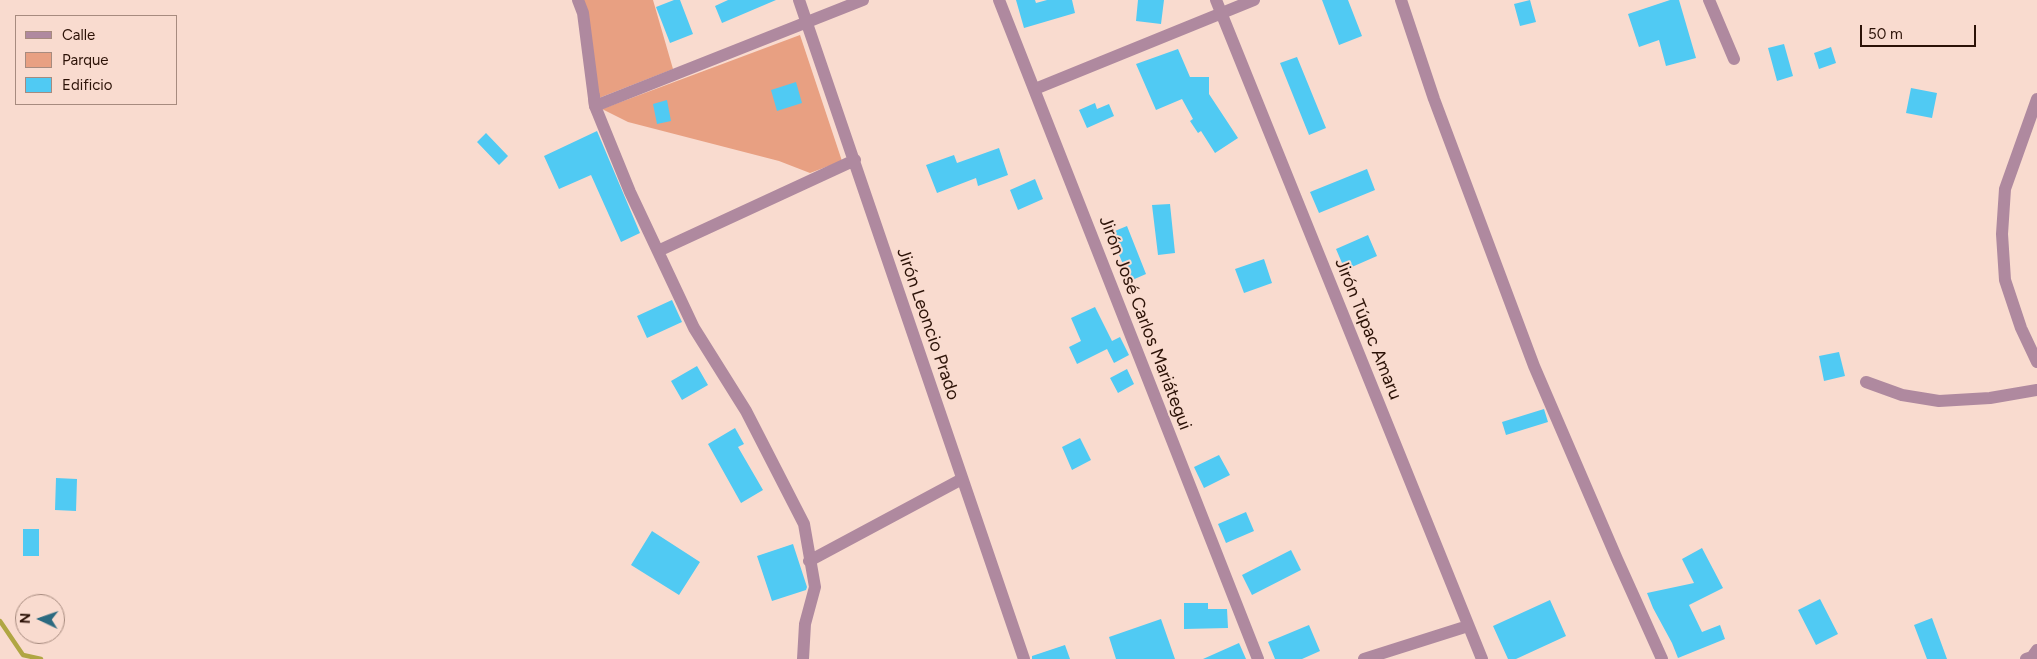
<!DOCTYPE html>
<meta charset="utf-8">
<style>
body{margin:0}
#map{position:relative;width:2037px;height:659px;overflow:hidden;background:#f9dbcf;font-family:Figtree,sans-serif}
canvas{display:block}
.legend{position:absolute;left:15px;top:15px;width:162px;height:90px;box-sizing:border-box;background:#f9dbcf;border:1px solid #a78b7f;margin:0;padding:6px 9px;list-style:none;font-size:15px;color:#2c1207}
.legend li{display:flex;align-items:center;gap:10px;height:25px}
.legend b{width:25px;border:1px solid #a78b7f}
.north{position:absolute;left:15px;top:594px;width:50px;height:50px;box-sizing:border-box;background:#f9dbcf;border:1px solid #a78b7f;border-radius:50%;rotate:273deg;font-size:14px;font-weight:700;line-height:20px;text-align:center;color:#2c1207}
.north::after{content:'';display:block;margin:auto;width:18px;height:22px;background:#2c6a80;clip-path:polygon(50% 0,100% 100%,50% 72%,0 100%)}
.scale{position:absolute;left:1860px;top:25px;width:116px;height:22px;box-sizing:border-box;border:2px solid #2c1207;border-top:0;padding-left:6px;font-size:15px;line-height:18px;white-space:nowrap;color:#2c1207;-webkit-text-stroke:4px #f9dbcf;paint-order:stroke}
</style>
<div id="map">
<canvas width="2037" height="659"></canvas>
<ul class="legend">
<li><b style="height:6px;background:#af899f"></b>Calle</li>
<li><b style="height:14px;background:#e8a082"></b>Parque</li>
<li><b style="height:14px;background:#50caf3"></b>Edificio</li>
</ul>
<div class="north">N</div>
<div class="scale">50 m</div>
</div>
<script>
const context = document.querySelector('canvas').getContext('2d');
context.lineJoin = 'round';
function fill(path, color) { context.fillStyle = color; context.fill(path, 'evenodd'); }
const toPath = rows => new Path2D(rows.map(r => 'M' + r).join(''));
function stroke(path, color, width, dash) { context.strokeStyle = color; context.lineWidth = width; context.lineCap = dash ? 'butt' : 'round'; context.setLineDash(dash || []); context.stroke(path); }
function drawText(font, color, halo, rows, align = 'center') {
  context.font = font + ' Figtree,sans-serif'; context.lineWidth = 4; context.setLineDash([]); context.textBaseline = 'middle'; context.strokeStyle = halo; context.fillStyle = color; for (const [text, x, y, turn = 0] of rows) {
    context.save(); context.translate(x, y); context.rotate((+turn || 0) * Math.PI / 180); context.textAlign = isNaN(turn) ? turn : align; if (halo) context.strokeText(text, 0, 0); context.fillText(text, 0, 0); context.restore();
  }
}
fill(toPath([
 [577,0,653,0,673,69,599,98],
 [800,35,842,161,810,173,779,161,628,122,602,109]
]), '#e8a082');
stroke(toPath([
 [0,621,23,655,41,659]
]), '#b0a642', 4.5);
fill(toPath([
 [674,0,680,0,693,34,670,43,656,7],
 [728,0,776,0,722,23,715,6],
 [1016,0,1035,0,1036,3,1047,0,1072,0,1075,13,1024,28],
 [1138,0,1164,0,1161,24,1136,21],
 [1322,0,1348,0,1362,36,1339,45],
 [1530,0,1536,22,1520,26,1514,4],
 [1670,0,1679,0,1696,58,1666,66,1659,40,1639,47,1628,14],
 [1784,44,1793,76,1777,81,1768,48],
 [1831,47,1836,63,1819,69,1814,53],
 [1178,49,1190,77,1209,77,1209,94,1238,138,1215,153,1201,131,1198,133,1190,121,1193,119,1182,99,1156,110,1136,64],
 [1297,57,1326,128,1309,135,1280,63],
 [796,82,802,103,777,111,771,90],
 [1911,88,1937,93,1932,118,1906,113],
 [667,100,671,121,657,124,653,104],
 [1095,103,1097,109,1109,104,1114,116,1087,128,1079,110],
 [597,131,640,233,621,242,591,175,559,189,544,156],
 [486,133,508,156,499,165,477,142],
 [999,148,1008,175,978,186,976,178,937,193,926,165,954,155,957,163],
 [1367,169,1375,190,1319,213,1310,192],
 [1035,179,1043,199,1018,210,1010,190],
 [1170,204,1175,253,1158,255,1152,205],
 [1127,226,1146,274,1130,281,1110,233],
 [1368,235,1377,256,1345,270,1336,249],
 [1264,259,1272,283,1244,293,1235,269],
 [672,300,682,322,647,338,637,316],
 [1095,307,1112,341,1120,337,1129,355,1114,363,1107,349,1077,364,1069,347,1081,341,1071,318],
 [1839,352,1845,376,1824,381,1819,356],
 [697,366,708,385,682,400,671,381],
 [1127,369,1134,384,1118,393,1110,378],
 [1544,409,1548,422,1506,435,1502,422],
 [735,428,744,444,738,447,763,490,741,503,708,444],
 [1080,438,1091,460,1072,470,1062,447],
 [1219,455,1230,475,1204,488,1194,467],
 [56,478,77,479,76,511,55,510],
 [1246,512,1254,531,1226,543,1218,524],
 [23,529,39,529,39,556,23,556],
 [652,531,700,562,679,595,631,565],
 [793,544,807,587,806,590,772,601,757,556],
 [1702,548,1723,588,1689,605,1702,632,1720,625,1725,639,1678,658,1672,643,1653,608,1647,593,1694,583,1682,559],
 [1291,550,1301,570,1252,595,1242,575],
 [1820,599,1838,634,1816,645,1798,610],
 [1550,600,1566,636,1516,659,1508,659,1493,626],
 [1184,603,1208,603,1208,609,1227,609,1228,628,1184,629],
 [1932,618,1947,659,1927,659,1914,625],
 [1161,619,1175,659,1116,659,1109,637],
 [1309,625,1320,651,1302,659,1275,659,1268,642],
 [1239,643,1246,659,1203,659],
 [1065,645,1070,659,1032,659,1032,656]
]), '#50caf3');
stroke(toPath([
 [799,0,1024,659],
 [999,0,1258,659],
 [1216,0,1482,659],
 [1401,0,1434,99,1534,366,1617,559,1662,659],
 [1709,0,1734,59],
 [1035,89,1254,0],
 [594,96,595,106,630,192,694,328,746,411,804,524,815,587,805,624,803,659],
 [2037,99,2005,189,2002,234,2005,280,2021,328,2037,362],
 [595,106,863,0],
 [658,251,855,160],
 [1866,382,1902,395,1939,401,1990,398,2037,390],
 [809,561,962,479],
 [1364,659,1468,626],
 [2026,659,2032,657,2037,650]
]), '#af899f', 12);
stroke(toPath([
 [578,0,583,13,595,106]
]), '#af899f', 12);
drawText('18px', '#2c1207', '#f9dbcf', [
 ["Jirón José Carlos Mariátegui",1145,323,69],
 ["Jirón Leoncio Prado",928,324,71],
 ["Jirón Túpac Amaru",1368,329,68]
]);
</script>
